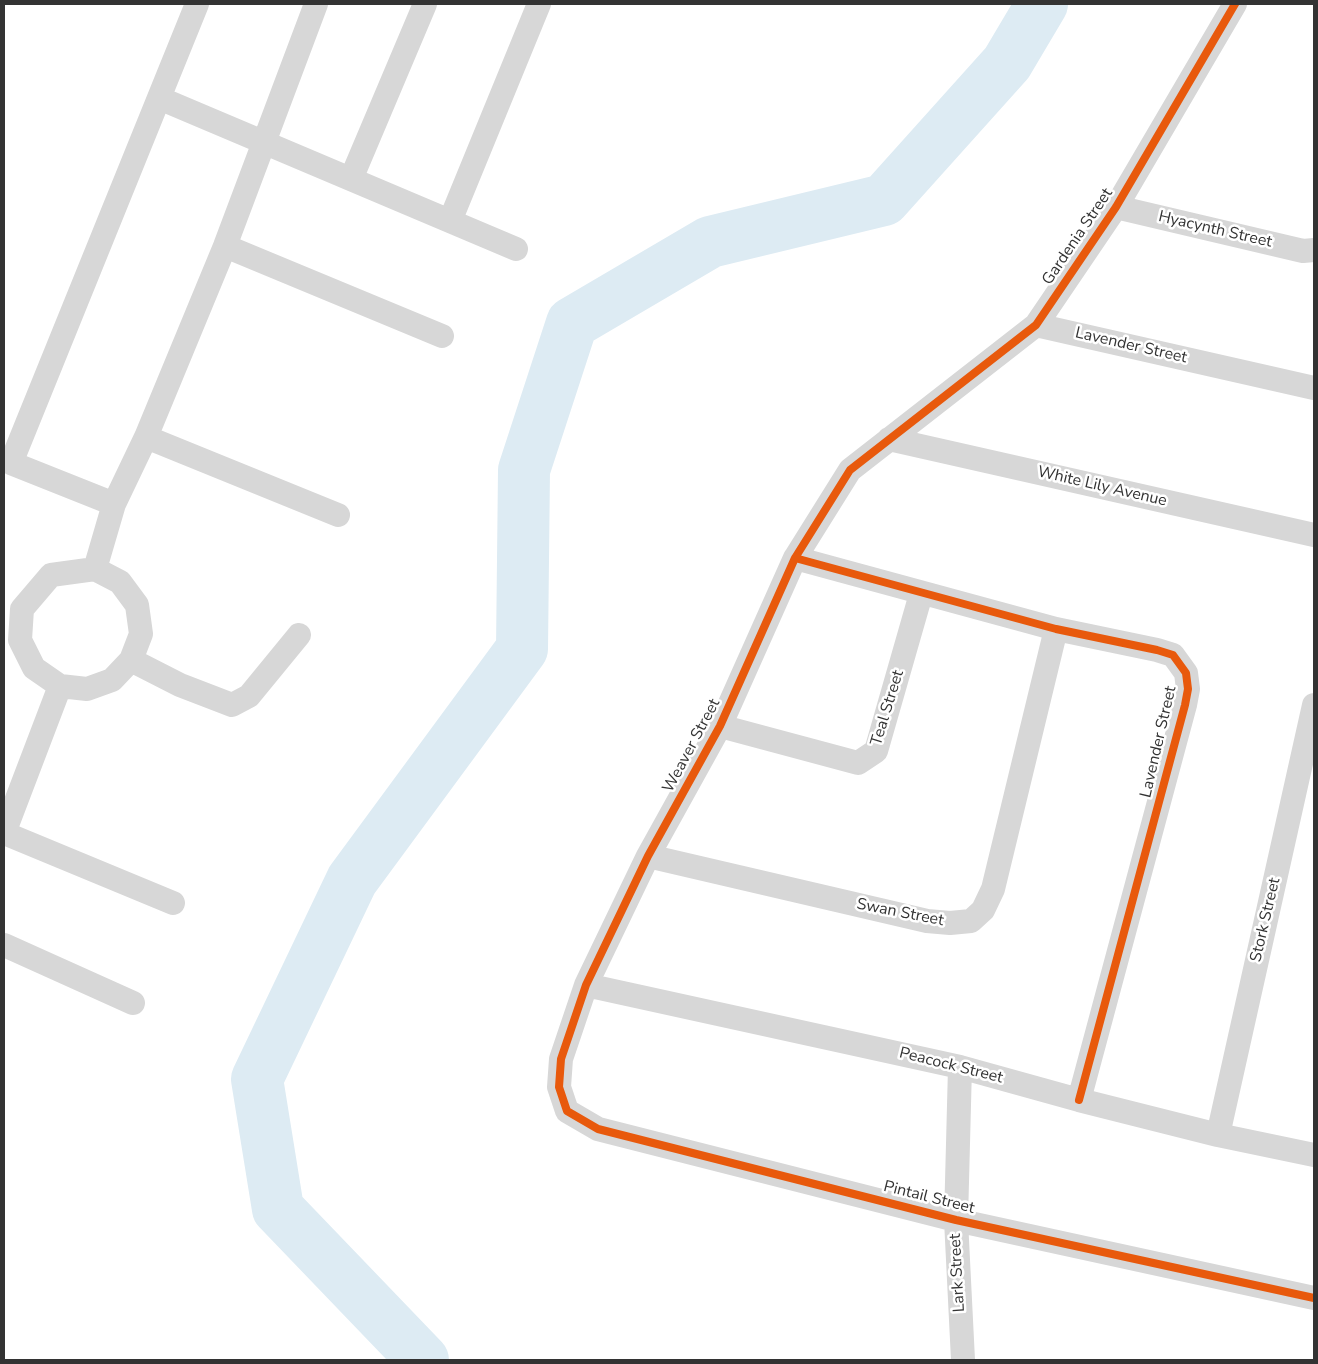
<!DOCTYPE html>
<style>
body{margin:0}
#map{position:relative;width:1318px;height:1364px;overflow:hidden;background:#fff;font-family:"Nunito Sans",sans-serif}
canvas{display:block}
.frame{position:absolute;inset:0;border:5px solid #333;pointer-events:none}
</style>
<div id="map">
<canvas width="1318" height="1364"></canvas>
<div class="frame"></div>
</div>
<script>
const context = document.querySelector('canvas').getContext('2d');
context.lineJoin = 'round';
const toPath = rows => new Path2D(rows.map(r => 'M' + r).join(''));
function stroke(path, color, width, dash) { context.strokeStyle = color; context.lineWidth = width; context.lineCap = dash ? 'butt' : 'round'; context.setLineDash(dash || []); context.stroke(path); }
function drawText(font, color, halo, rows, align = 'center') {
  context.font = font + ' "Nunito Sans",sans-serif'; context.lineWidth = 5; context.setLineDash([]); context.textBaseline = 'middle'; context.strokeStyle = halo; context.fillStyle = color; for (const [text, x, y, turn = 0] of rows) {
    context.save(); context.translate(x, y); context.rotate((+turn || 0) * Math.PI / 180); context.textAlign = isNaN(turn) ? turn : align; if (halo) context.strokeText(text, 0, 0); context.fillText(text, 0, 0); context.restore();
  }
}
stroke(toPath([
 [423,1360,278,1209,257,1079,352,880,522,649,524,470,572,323,710,242,884,200,1007,63,1042,4]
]), '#ddebf3', 52);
stroke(toPath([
 [1235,4,1116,207,1036,325,850,470,795,558,720,726,648,856,586,985,561,1059,559,1087,567,1111,598,1129,956,1220,1314,1298],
 [159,98,516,249],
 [351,179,425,4],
 [1116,207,1303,251,1314,250],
 [450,221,539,4],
 [225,246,442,336],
 [1036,325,1314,388],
 [146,437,338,515],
 [889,439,1314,535],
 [4,458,11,463,114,504],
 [11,463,197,4],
 [795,558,1056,629,1157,650,1173,655,1186,673,1188,689,1185,705,1079,1100],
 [95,569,114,504,146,437,225,246,316,4],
 [95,569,120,582,137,605,141,634,131,660,112,680,87,689,60,686,34,668,20,640,22,609,51,575,95,569],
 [131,660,180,685,232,705,249,696,299,635],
 [720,726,858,763,876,751,921,594],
 [4,833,173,903],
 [4,833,60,686],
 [648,856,927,921,950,923,971,921,983,910,993,889,1056,629],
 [4,945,133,1003],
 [586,985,960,1067,1079,1100,1218,1135,1314,1155],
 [960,1067,956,1220,963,1360],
 [1218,1135,1314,705]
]), '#d7d7d7', 24);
stroke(toPath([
 [1235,4,1116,207,1036,325,850,470,795,558,720,726,648,856,586,985,561,1059,559,1087,567,1111,598,1129,956,1220,1314,1298],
 [795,558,1056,629,1157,650,1173,655,1186,673,1188,689,1185,705,1079,1100]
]), '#e8590c', 8);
drawText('16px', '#333', '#fff', [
 ["Hyacynth Street",1215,230,13],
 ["Gardenia Street",1078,237,-56],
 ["Lavender Street",1131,346,13],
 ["White Lily Avenue",1102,487,13],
 ["Teal Street",888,708,-73],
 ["Lavender Street",1159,742,-77],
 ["Weaver Street",692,746,-62],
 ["Swan Street",900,913,11],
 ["Stork Street",1266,920,-77],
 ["Peacock Street",951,1066,14],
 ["Pintail Street",929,1198,14],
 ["Lark Street",958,1273,-93]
]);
</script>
